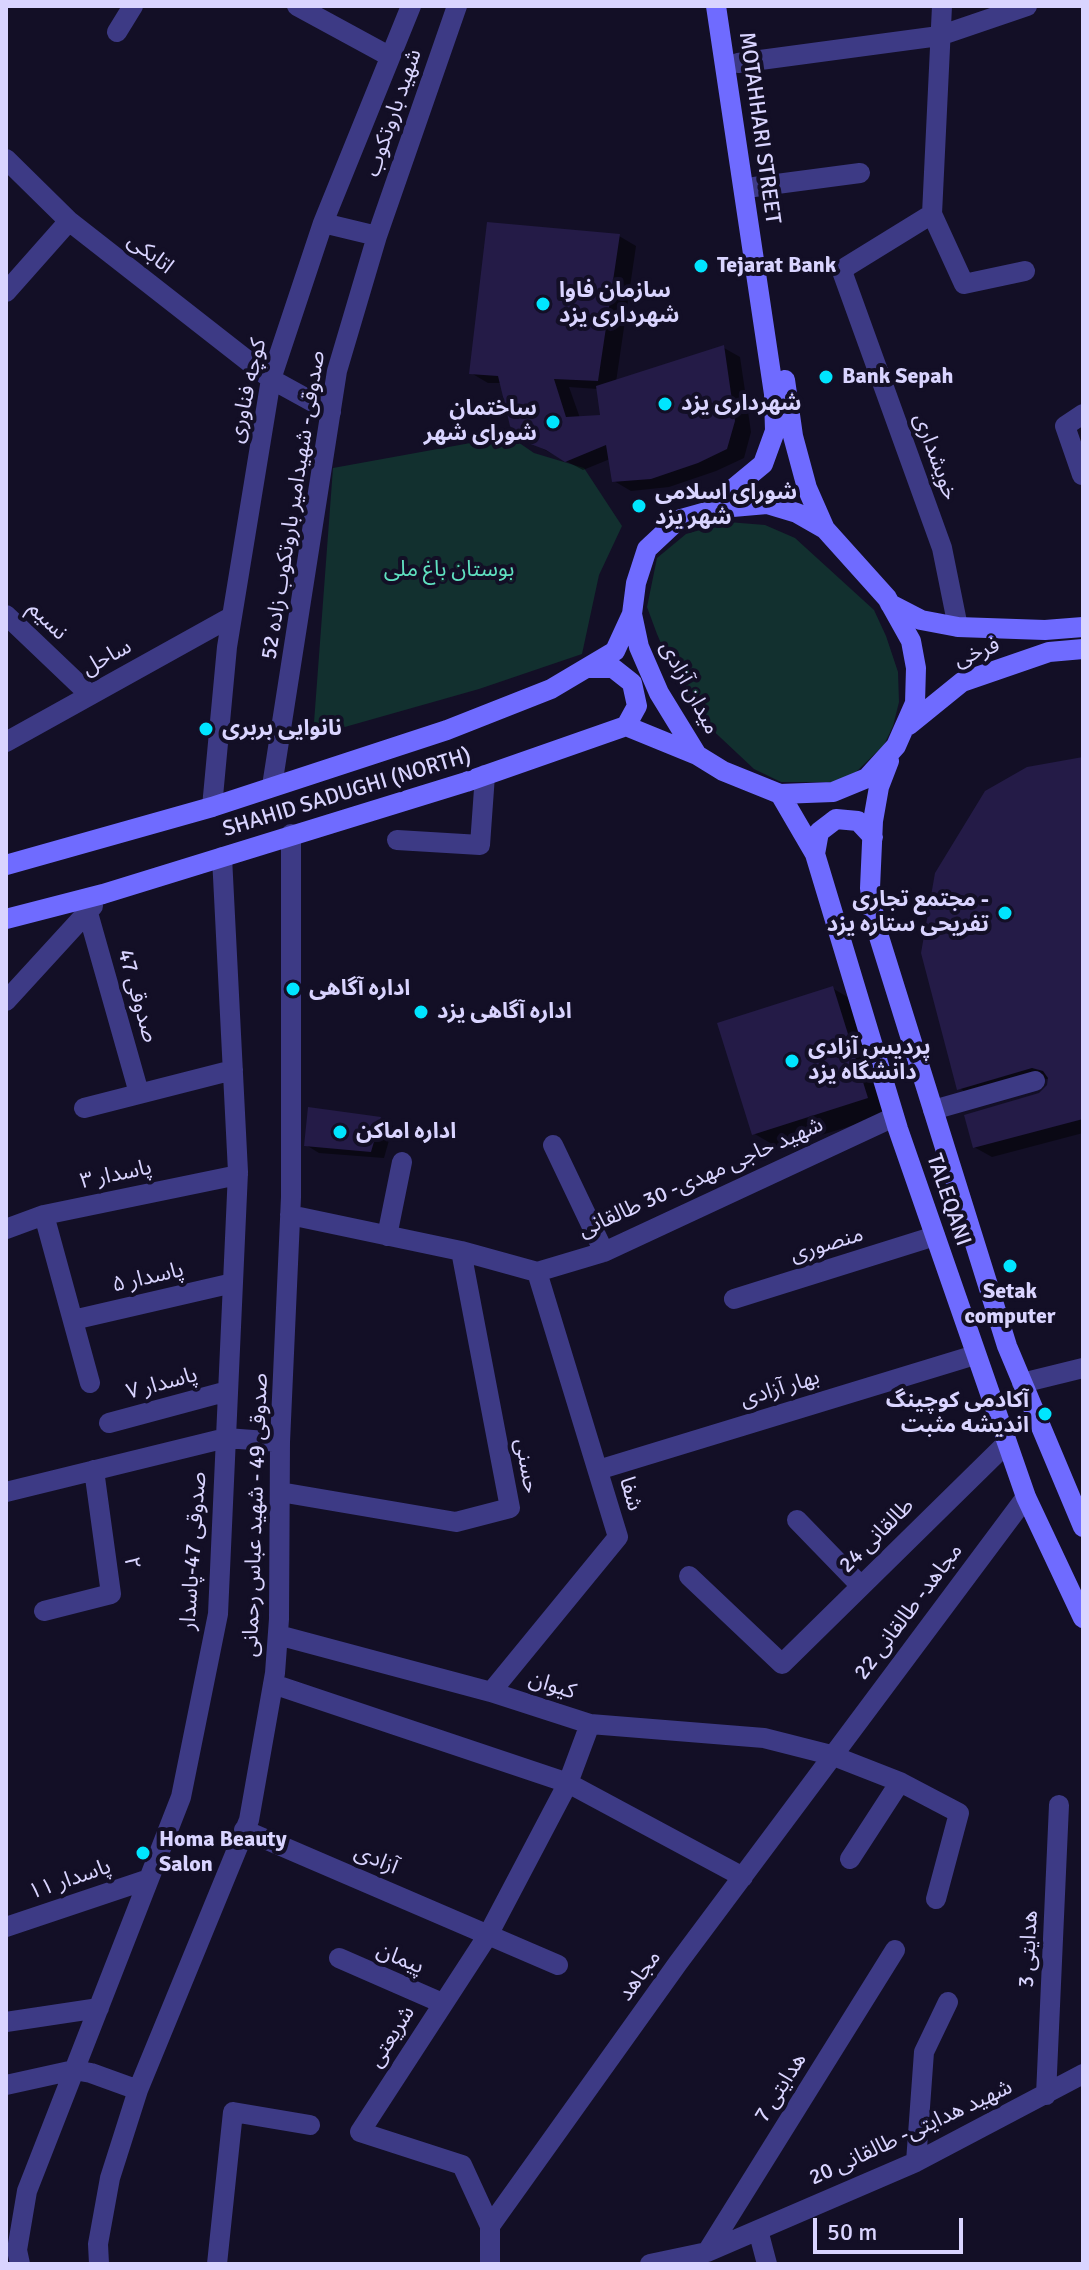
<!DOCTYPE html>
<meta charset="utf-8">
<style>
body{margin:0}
#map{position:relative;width:1089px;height:2270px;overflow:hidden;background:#130f26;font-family:Signika,sans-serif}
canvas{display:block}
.frame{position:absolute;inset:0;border:8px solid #d9d4ff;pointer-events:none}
.scale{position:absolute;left:813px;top:2218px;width:150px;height:36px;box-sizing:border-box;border:4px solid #d9d4ff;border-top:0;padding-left:10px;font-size:24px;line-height:28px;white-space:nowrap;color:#d9d4ff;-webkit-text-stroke:6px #130f26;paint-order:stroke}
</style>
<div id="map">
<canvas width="1089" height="2270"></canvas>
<div class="frame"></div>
<div class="scale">50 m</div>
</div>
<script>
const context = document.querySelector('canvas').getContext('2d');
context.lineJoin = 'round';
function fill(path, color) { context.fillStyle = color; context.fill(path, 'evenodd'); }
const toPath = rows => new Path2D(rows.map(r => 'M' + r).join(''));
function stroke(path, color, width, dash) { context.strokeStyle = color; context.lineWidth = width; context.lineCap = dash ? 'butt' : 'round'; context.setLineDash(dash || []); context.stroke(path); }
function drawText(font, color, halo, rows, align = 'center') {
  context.font = font + ' Signika,"Noto Sans Arabic",sans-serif'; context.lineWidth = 8; context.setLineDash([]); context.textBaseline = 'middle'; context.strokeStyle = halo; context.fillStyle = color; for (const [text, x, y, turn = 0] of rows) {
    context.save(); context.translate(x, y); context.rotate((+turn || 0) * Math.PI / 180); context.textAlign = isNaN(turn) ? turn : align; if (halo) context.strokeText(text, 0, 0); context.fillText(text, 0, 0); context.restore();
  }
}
fill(toPath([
 [509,436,534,453,584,468,622,526,599,575,582,654,479,689,313,736,333,468],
 [728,522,765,525,795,538,874,610,886,636,898,672,899,702,893,726,884,745,856,772,834,782,781,782,754,769,705,723,673,671,657,634,647,607,657,558,686,534]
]), '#12302f');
fill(toPath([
 [619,236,636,246,616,382,724,348,740,357,751,432,744,458,716,471,669,487,631,491,614,481,610,459,583,470,524,439,502,383,488,383,471,373],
 [569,387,598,389,603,417,580,418],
 [1083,759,1083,1133,992,1157,974,1147,1049,1086,1050,1078,976,1098,959,1088],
 [832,988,858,1003,893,1113,779,1148,753,1133],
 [309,1109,381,1119,393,1126,384,1158,319,1153,306,1145]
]), '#0007');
fill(toPath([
 [487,222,620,234,598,381,554,379,566,417,600,415,596,386,724,345,735,421,727,449,698,463,651,479,612,482,606,445,565,462,546,450,523,441,510,426,498,376,469,374],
 [1083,757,1083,1119,973,1148,964,1115,1039,1093,1047,1085,1048,1078,1043,1071,1032,1068,957,1090,921,953,935,873,985,791,1027,767],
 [833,986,868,1098,752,1135,717,1023],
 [308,1107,381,1117,371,1152,304,1146]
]), '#241b47');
stroke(toPath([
 [297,6,389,56],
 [942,6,932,214,964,284,1025,271],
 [117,32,133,6],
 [738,63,939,36,1027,6],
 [6,159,69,221,271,379,331,412],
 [754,187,860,173],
 [932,214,846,267,843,274,942,548,958,627],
 [323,223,377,236],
 [6,292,69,221],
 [1082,475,1065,426,1083,414],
 [6,615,90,695],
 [6,742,231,617],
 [272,786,337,371,377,236,457,6],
 [212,807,227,647,271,379,323,223,411,6],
 [397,840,480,845,485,775],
 [88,913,139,1093],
 [6,1001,93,906],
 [84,1108,233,1070],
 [933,1110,1035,1081],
 [553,1145,604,1252],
 [44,1215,90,1383],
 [290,1215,461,1251,537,1272,604,1252,894,1117],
 [6,1229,44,1215,238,1175],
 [387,1236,402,1162],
 [734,1299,935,1236],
 [73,1320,233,1283],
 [1022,1383,1083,1368],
 [109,1423,228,1391],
 [598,1470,975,1355],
 [6,1492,226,1438,280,1442],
 [280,1492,456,1522,510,1508,461,1251],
 [797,1520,861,1586],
 [689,1576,782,1664,1007,1443],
 [44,1611,111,1594,94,1470],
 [278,1635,491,1692,590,1724,764,1738,831,1755,900,1782,959,1813,936,1899],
 [273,1684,568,1783,743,1877],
 [491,1692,618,1537,537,1272],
 [244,1830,558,1965],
 [850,1859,900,1782],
 [6,1927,149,1879],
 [339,1958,442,2003],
 [6,2022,99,2008],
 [6,2085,74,2070,91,2073,138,2090],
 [1046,2095,1059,1805],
 [916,2162,924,2052,948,2002],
 [490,2226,678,1963,1026,1497],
 [758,2230,767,2264],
 [707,2252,895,1950],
 [20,2264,17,2250,27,2191,181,1797,218,1614,238,1172,222,857],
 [99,2264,98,2244,110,2178,138,2090,249,1820,275,1673,279,1619,280,1442,291,1197,291,834],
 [217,2264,233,2112,310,2125],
 [490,2264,490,2226,462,2165,360,2132,488,1935,568,1783,590,1724],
 [650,2264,707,2252,916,2162,1083,2074]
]), '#3d3a85', 20);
stroke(toPath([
 [785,380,793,436,807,488,825,529],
 [767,504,797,513,825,529,887,598,911,641,916,668,915,703,896,746,867,778,833,792,780,794,723,771,697,755,659,693,639,647,632,614,636,583,647,549,678,520,721,508,767,504],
 [711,507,763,464,775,431,774,394,716,6],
 [890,604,921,620,958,627,1045,630,1083,627],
 [589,668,613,668,632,683,637,706,626,726],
 [909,725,962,682,1049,652,1083,649],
 [889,761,879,787,873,821,870,888,875,924,1007,1346,1083,1527],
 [780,794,815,854,898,1129,1026,1497,1083,1618],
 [815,854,819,832,836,819,858,821,873,837],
 [6,865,212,807,447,730,551,689,615,651,632,614],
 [6,919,103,894,466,782,626,726,697,755]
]), '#6f6bff', 20);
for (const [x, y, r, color] of [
 [701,266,8,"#00e5ff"],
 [543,304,8,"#00e5ff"],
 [826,377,8,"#00e5ff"],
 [665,404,8,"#00e5ff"],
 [553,422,8,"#00e5ff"],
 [639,506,8,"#00e5ff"],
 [206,729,8,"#00e5ff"],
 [1005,913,8,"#00e5ff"],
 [293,989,8,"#00e5ff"],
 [421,1012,8,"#00e5ff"],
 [792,1061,8,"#00e5ff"],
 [340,1132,8,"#00e5ff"],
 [1010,1266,8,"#00e5ff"],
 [1045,1414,8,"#00e5ff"],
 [143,1853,8,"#00e5ff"]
]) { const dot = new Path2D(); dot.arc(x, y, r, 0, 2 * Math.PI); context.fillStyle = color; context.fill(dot); stroke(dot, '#130f26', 3); }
drawText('22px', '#d9d4ff', '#130f26', [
 ["شهید باروتکوب",394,113,-71],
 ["MOTAHHARI STREET",759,128,82],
 ["اتابکی",150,254,38],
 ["کوچه فناوری",248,391,-77],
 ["خویشداری",935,457,70],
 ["52 صدوقی- شهیدامیر باروتکوب زاده",294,505,-81],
 ["نسیم",47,621,44],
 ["فرخی",977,653,-21],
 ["ساحل",107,658,-29],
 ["میدان آزادی",689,688,62],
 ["SHAHID SADUGHI (NORTH)",347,793,-17],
 ["صدوقی 47",137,996,74],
 ["پاسدار ۳",116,1175,-12],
 ["شهید حاجی مهدی- 30 طالقانی",701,1178,-24],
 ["TALEQANI",948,1200,71],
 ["منصوری",827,1245,-17],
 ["پاسدار ۵",148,1278,-13],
 ["پاسدار ۷",162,1384,-15],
 ["بهار آزادی",780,1389,-17],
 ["حسنی",526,1466,80],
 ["شفا",630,1494,74],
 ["صدوقی 49 - شهید عباس رحمانی",256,1515,-88],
 ["طالقانی 24",877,1536,-45],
 ["صدوقی 47-پاسدار",194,1551,-86],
 ["۲",131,1563,82],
 ["مجاهد- طالقانی 22",909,1612,-53],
 ["کیوان",552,1686,18],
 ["آزادی",376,1860,23],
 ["پاسدار ۱۱",70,1880,-19],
 ["هدایتی 3",1029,1949,-87],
 ["پیمان",400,1959,23],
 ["مجاهد",640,1976,-54],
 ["شریعتی",392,2037,-58],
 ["هدایتی 7",781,2088,-58],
 ["شهید هدایتی- طالقانی 20",911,2133,-25]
]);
drawText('bold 22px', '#d9d4ff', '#130f26', [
 ["Tejarat Bank",717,266],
 ["سازمان فاوا",559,291],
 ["شهرداری یزد",559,316],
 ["Bank Sepah",842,377],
 ["شهرداری یزد",681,404],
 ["ساختمان",537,409,"right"],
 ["شورای شهر",537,434,"right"],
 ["شورای اسلامی",655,493],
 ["شهر یزد",655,518],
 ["نانوایی بربری",222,729],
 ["مجتمع تجاری -",989,900,"right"],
 ["تفریحی ستاره یزد",989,925,"right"],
 ["اداره آگاهی",309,989],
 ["اداره آگاهی یزد",437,1012],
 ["پردیس آزادی",808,1048],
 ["دانشگاه یزد",808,1073],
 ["اداره اماکن",356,1132],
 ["Setak",1010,1292,"center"],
 ["computer",1010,1317,"center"],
 ["آکادمی کوچینگ",1029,1401,"right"],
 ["اندیشه مثبت",1029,1426,"right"],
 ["Homa Beauty",159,1840],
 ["Salon",159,1865]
], 'left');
drawText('22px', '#5fe0c0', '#130f26', [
 ["بوستان باغ ملی",449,570]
]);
</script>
